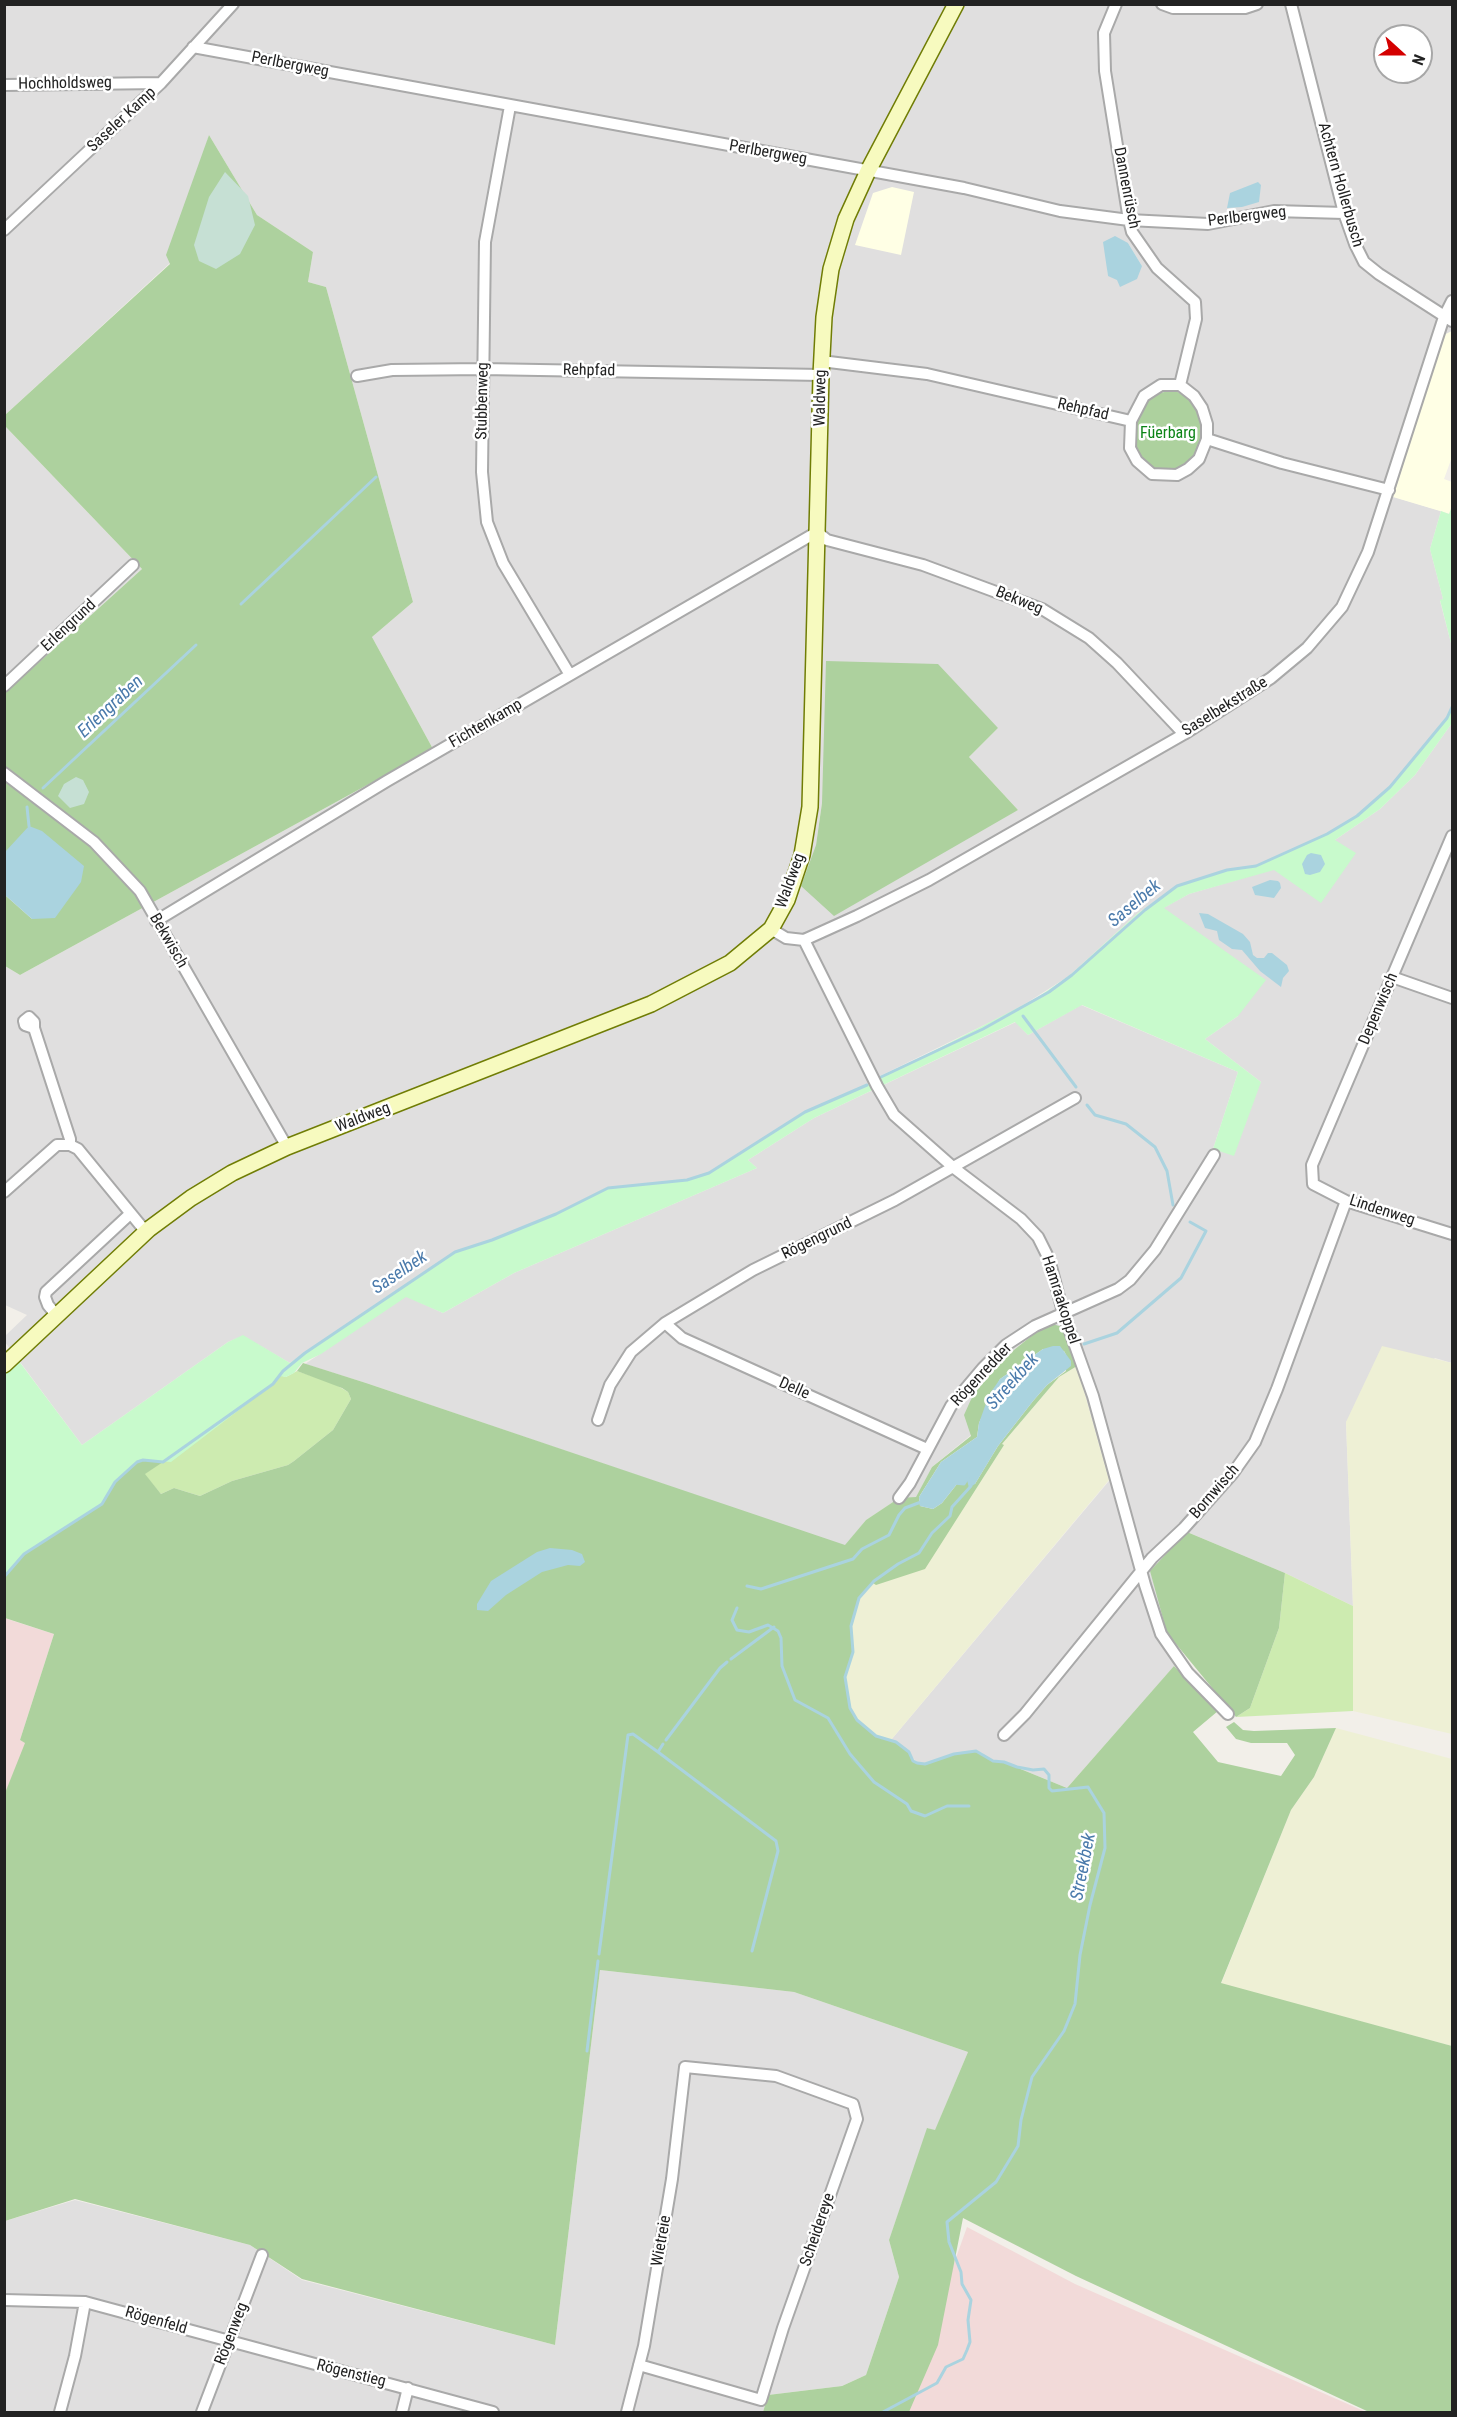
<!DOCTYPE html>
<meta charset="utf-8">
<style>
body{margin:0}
#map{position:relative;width:1457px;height:2417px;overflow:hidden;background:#f2efe9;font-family:"Roboto Condensed",sans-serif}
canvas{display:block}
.frame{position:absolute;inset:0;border:6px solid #222;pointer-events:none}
.north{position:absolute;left:1373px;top:24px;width:60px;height:60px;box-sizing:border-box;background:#fff;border:2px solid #a7a7a7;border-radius:50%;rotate:111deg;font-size:16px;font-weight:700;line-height:24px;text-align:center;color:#222}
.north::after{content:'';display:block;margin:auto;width:21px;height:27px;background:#d40000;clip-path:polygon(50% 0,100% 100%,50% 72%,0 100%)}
</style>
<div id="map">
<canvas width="1457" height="2417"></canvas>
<div class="frame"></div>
<div class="north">N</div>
</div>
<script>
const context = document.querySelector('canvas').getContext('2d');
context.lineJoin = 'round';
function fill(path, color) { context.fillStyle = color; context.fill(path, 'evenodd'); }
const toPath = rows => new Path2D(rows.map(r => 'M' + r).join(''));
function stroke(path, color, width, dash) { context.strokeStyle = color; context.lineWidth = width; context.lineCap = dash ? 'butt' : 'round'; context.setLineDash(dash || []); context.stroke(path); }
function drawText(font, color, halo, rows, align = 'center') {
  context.font = font + ' "Roboto Condensed",sans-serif'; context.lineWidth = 5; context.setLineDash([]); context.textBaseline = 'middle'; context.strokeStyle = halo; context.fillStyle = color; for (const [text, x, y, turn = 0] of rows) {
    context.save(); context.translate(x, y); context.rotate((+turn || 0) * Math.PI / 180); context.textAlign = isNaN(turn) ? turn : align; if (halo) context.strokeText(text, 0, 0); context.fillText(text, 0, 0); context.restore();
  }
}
fill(toPath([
 [5,5,1452,5,1452,331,1444,335,1394,497,1441,511,1430,549,1443,599,1440,601,1452,647,1452,707,1450,713,1390,787,1357,816,1327,834,1256,866,1227,870,1177,886,1137,914,1069,976,1017,1009,880,1076,867,1085,805,1112,709,1173,687,1180,608,1188,556,1214,492,1240,455,1252,290,1363,243,1336,228,1342,82,1445,5,1342,5,1336,27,1315,5,1305,5,966,20,975,433,749,372,637,413,602,326,287,308,282,313,252,257,215,209,135,170,263,5,415],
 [1385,36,1421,36,1421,72,1385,72],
 [1128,243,1142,266,1108,276,1107,265],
 [998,728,969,757,1018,810,802,886,816,845,822,803],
 [5,426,142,569,5,693],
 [1452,723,1452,1363,1435,1358,1346,1422,1353,1606,1285,1573,1187,1532,1167,1633,1184,1655,1067,1788,1001,1761,993,1761,980,1752,971,1751,954,1754,925,1764,917,1763,905,1749,891,1740,1109,1481,1068,1336,1040,1329,1004,1358,973,1395,971,1435,932,1467,916,1498,899,1498,866,1520,845,1546,366,1383,305,1364,406,1296,443,1313,514,1273,757,1168,748,1160,814,1118,1016,1022,1028,1035,1081,1005,1238,1072,1213,1149,1261,1082,1205,1039,1238,1016,1163,908,1189,894,1274,869,1335,840,1380,809,1415,775],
 [600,1970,794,1992,968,2052,935,2131,928,2128,889,2240,899,2277,866,2375,842,2386,768,2395,763,2412,5,2412,5,2221,75,2200,250,2245,302,2280,555,2345]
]), '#e0dfdf');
fill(toPath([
 [4,1618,54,1634,20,1740,26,1743,5,1794],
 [967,2227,1075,2284,1366,2412,901,2412]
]), '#f2dad9');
fill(toPath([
 [892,187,914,192,901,255,855,245,873,193],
 [1452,331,1452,457,1444,479,1452,482,1452,506,1450,514,1393,497,1444,335]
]), '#ffffe5');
fill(toPath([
 [1382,1346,1452,1363,1452,1734,1353,1711,1353,1606,1346,1422],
 [1077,1366,1109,1480,891,1740,877,1737,857,1720,852,1712,845,1683,847,1670,853,1652,851,1626,859,1598,1002,1444,1059,1377],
 [1336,1728,1452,1759,1452,2046,1221,1984,1291,1810,1314,1777]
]), '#eef0d5');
fill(toPath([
 [297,1371,333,1383,348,1392,351,1399,333,1430,294,1461,288,1465,232,1481,200,1496,174,1488,161,1494,144,1474,225,1419,273,1384,279,1375,286,1377],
 [1285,1573,1353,1606,1353,1711,1236,1717,1250,1708,1279,1628]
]), '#cdebb0');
fill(toPath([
 [209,135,257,215,313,252,308,282,326,287,413,602,372,637,433,749,20,975,5,966,5,895,32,919,5,852,5,693,142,569,5,426,5,415,170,264,166,255],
 [1174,390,1188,398,1196,408,1201,420,1202,438,1195,456,1188,463,1176,470,1163,471,1150,467,1139,458,1135,446,1135,422,1147,401,1155,394],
 [826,661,938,664,998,728,969,757,1018,810,834,916,801,886,816,845,822,803],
 [1053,1324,1062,1327,1068,1336,1077,1366,1059,1377,1002,1444,1004,1445,925,1569,876,1585,873,1583,859,1598,851,1626,853,1652,845,1677,850,1708,857,1720,876,1736,896,1742,909,1752,913,1761,917,1763,925,1764,954,1754,976,1751,993,1761,1001,1761,1067,1788,1174,1666,1218,1711,1193,1732,1218,1762,1281,1776,1295,1755,1287,1743,1251,1743,1236,1739,1226,1727,1234,1722,1243,1730,1254,1731,1336,1728,1314,1777,1291,1810,1221,1983,1452,2046,1452,2412,1369,2412,1076,2276,963,2218,938,2345,909,2412,763,2412,768,2395,842,2386,866,2375,899,2277,889,2240,927,2128,935,2130,968,2052,794,1992,600,1970,555,2345,302,2279,250,2245,75,2199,5,2221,5,1793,25,1743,20,1740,54,1634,5,1618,4,1577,24,1554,102,1504,115,1482,140,1460,163,1462,145,1474,161,1494,174,1488,200,1496,232,1481,288,1465,294,1461,333,1430,351,1399,348,1392,342,1388,297,1371,303,1363,366,1383,845,1545,866,1520,899,1498,916,1497,932,1467,971,1436,964,1415,973,1395,1004,1358,1040,1329],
 [1043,1349,1064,1351,1066,1355,1066,1371,1047,1385,1033,1401,998,1446,975,1484,968,1479,957,1484,942,1503,933,1509,920,1506,919,1497,941,1462,977,1437,979,1423,1000,1379],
 [1187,1532,1285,1573,1279,1628,1250,1708,1236,1717,1167,1633,1150,1571]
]), '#add19e');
fill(toPath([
 [225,172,248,196,255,225,240,254,216,269,199,261,194,245,209,197],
 [76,777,83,780,89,792,84,804,70,808,58,796,64,784]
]), '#c6e0d4');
fill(toPath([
 [1452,506,1452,647,1440,600,1443,599,1430,549,1441,511,1449,514],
 [1452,707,1452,723,1415,775,1380,809,1335,840,1356,853,1321,903,1274,870,1189,894,1164,908,1266,980,1238,1016,1205,1039,1261,1082,1234,1156,1213,1149,1238,1072,1082,1005,1028,1035,1015,1022,814,1118,748,1160,757,1168,514,1273,443,1313,406,1297,321,1354,302,1363,294,1373,286,1377,279,1376,273,1384,171,1462,143,1460,137,1462,115,1482,102,1504,24,1554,5,1577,4,1365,15,1356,82,1445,228,1342,243,1335,290,1363,455,1252,492,1240,555,1214,608,1188,687,1180,709,1173,805,1112,867,1085,1035,999,1069,976,1137,914,1177,886,1227,870,1256,866,1327,834,1357,816,1390,787,1447,718]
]), '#c8facc');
fill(toPath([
 [1258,182,1261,185,1259,202,1242,207,1227,208,1230,193],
 [1115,236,1128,243,1142,266,1137,279,1120,287,1117,280,1108,276,1103,242],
 [29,826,42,831,84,866,81,882,55,918,32,919,5,895,5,852],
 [1311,853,1321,855,1325,864,1320,872,1310,875,1305,874,1302,864,1307,855],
 [1270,880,1278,881,1280,883,1281,888,1274,898,1255,895,1252,887],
 [1199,913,1208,914,1243,934,1250,942,1253,955,1257,958,1264,958,1268,953,1272,953,1287,965,1289,971,1283,978,1281,987,1260,971,1242,950,1232,949,1219,940,1217,931,1205,928],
 [1053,1346,1060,1346,1071,1361,1071,1366,1047,1385,1033,1401,998,1446,975,1484,969,1488,967,1480,964,1484,957,1484,942,1503,933,1509,920,1506,919,1497,941,1462,977,1437,979,1423,989,1395,1000,1379,1043,1349],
 [550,1548,572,1550,582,1554,585,1562,580,1566,568,1565,542,1572,506,1595,488,1611,477,1610,477,1604,491,1581,537,1552]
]), '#aad3df');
stroke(toPath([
 [241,604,376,477],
 [43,788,196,645],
 [27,807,29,826],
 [1023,1016,1076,1087],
 [881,1077,983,1029,1049,992,1072,975,1145,910,1177,886,1227,870,1256,866,1327,834,1357,816,1390,787,1447,718,1452,707],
 [1087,1105,1095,1115,1126,1124,1155,1147,1167,1171,1173,1205],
 [1084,1344,1117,1333,1181,1278,1206,1231,1190,1222],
 [954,1483,964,1484,968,1478],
 [4,1577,24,1554,102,1504,115,1482,137,1462,143,1460,163,1462,273,1384,283,1371,305,1353,455,1252,492,1240,556,1214,608,1188,687,1180,709,1173,805,1112,867,1085],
 [747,1586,761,1589,853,1559,862,1549,889,1535,899,1515,905,1508,921,1502],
 [737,1608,732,1620,737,1630,749,1632,768,1625,778,1631,781,1638,782,1666,795,1700,828,1718,850,1754,874,1782,907,1804,911,1811,925,1816,947,1806,969,1806],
 [731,1659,774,1627],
 [666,1740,720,1668,727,1662],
 [663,1744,658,1752,776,1841,778,1851,752,1951],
 [599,1954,628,1735,633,1734,658,1752],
 [587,2051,598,1961],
 [883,2412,937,2383,946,2367,963,2359,967,2350,970,2342,968,2320,971,2300,962,2284,961,2272,949,2242,947,2222,996,2182,1018,2146,1021,2120,1032,2077,1064,2031,1075,2004,1080,1955,1090,1905,1105,1848,1104,1813,1088,1787,1052,1791,1049,1788,1049,1775,1044,1769,1033,1770,1017,1767,1004,1762,993,1761,976,1751,954,1754,925,1764,917,1763,913,1761,909,1752,896,1742,876,1736,857,1720,850,1708,845,1677,853,1652,851,1626,859,1598,874,1581,898,1564,919,1553,932,1533,950,1516,952,1507,971,1486]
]), '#aad3df', 3);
const minor = toPath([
 [1116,4,1104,33,1105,71,1129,220,1132,232,1157,268,1195,302,1196,319,1180,385],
 [1162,4,1173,8,1245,8,1257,4],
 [1291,4,1344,213,1355,244,1364,262,1379,274,1452,321],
 [193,47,964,188,1060,211,1129,220,1208,224,1274,211,1344,213],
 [4,85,161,83],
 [510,106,485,242,482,472,487,522,503,563,570,675],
 [4,230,161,83,233,4],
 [821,361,927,374,1131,421],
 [357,376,392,370,483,369,821,375],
 [1161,385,1180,385,1194,396,1202,408,1207,424,1207,439,1199,459,1188,469,1177,475,1152,474,1137,461,1130,448,1131,421,1144,396,1161,385],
 [1207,439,1282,463,1389,490],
 [4,686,133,565],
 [4,773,94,842,140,891,287,1147],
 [1452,836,1312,1165,1313,1184,1346,1201,1452,1234],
 [156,921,387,781,817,532,827,540,923,565,1042,609,1089,638,1117,663,1184,734],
 [771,929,786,938,804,940,857,916,929,880,1184,734,1271,678,1307,648,1342,607,1368,552,1444,317,1452,301],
 [804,940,877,1086,894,1115,954,1168,1021,1219,1038,1237,1049,1259,1063,1312,1093,1396,1145,1585,1161,1634,1188,1673,1228,1714],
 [1392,977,1452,998],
 [29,1017,34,1022,34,1028,25,1025,24,1021,29,1017],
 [34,1028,70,1139,70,1145],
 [4,1192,57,1145,70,1145,78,1149,146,1232],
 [57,1316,48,1305,45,1297,46,1292,130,1214],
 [665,1323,682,1338,927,1449],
 [598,1420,610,1385,631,1352,665,1323,753,1270,895,1200,1075,1098],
 [899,1498,910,1483,951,1406,983,1368,1006,1345,1035,1326,1118,1289,1130,1280,1155,1250,1214,1155],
 [1004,1735,1025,1714,1152,1558,1184,1528,1233,1473,1255,1442,1277,1389,1346,1201],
 [4,2300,85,2302,493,2412],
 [60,2412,75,2356,85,2302],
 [202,2412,262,2255],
 [402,2412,408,2388],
 [627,2412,644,2346,672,2179,685,2067,776,2076,853,2104,857,2119,783,2328,761,2400,639,2365]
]);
const secondary = toPath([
 [4,1365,149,1229,191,1198,232,1173,287,1147,651,1004,730,963,771,929,787,900,802,855,810,807,821,375,824,317,831,269,846,219,868,171,956,4]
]);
stroke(minor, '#a9a9a9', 14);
stroke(secondary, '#707d05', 18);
stroke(minor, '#fff', 10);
stroke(secondary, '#f7fabf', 15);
drawText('16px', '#222', '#fff', [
 ["Perlbergweg",290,65,11],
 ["Hochholdsweg",65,84,-1],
 ["Saseler Kamp",122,120,-43],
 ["Perlbergweg",768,153,10],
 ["Achtern Hollerbusch",1340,185,74],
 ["Dannenrüsch",1126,188,79],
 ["Perlbergweg",1247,217,-7],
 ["Rehpfad",589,371,1],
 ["Waldweg",821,398,-89],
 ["Stubbenweg",483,401,-89],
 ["Rehpfad",1083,410,13],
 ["Bekweg",1019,601,22],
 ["Erlengrund",69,626,-43],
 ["Saselbekstraße",1225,707,-32],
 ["Fichtenkamp",486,724,-30],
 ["Waldweg",791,881,-70],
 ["Bekwisch",168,941,60],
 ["Depenwisch",1379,1009,-67],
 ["Waldweg",363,1118,-21],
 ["Lindenweg",1382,1211,18],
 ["Rögengrund",817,1239,-26],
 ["Hamraakoppel",1060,1300,72],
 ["Rögenredder",982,1375,-47],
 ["Delle",794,1389,24],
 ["Bornwisch",1215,1492,-49],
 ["Scheidereye",818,2230,-71],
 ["Wietreie",662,2241,-80],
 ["Rögenfeld",156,2321,16],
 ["Rögenweg",232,2334,-69],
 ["Rögenstieg",351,2374,14]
]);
drawText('16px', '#0c8416', '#fff', [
 ["Füerbarg",1168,434]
]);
drawText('italic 18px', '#4a7aab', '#fff', [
 ["Erlengraben",111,707,-43],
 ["Saselbek",1135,904,-40],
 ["Saselbek",400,1273,-34],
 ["Streekbek",1013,1382,-48],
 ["Streekbek",1084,1867,-79]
]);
</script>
